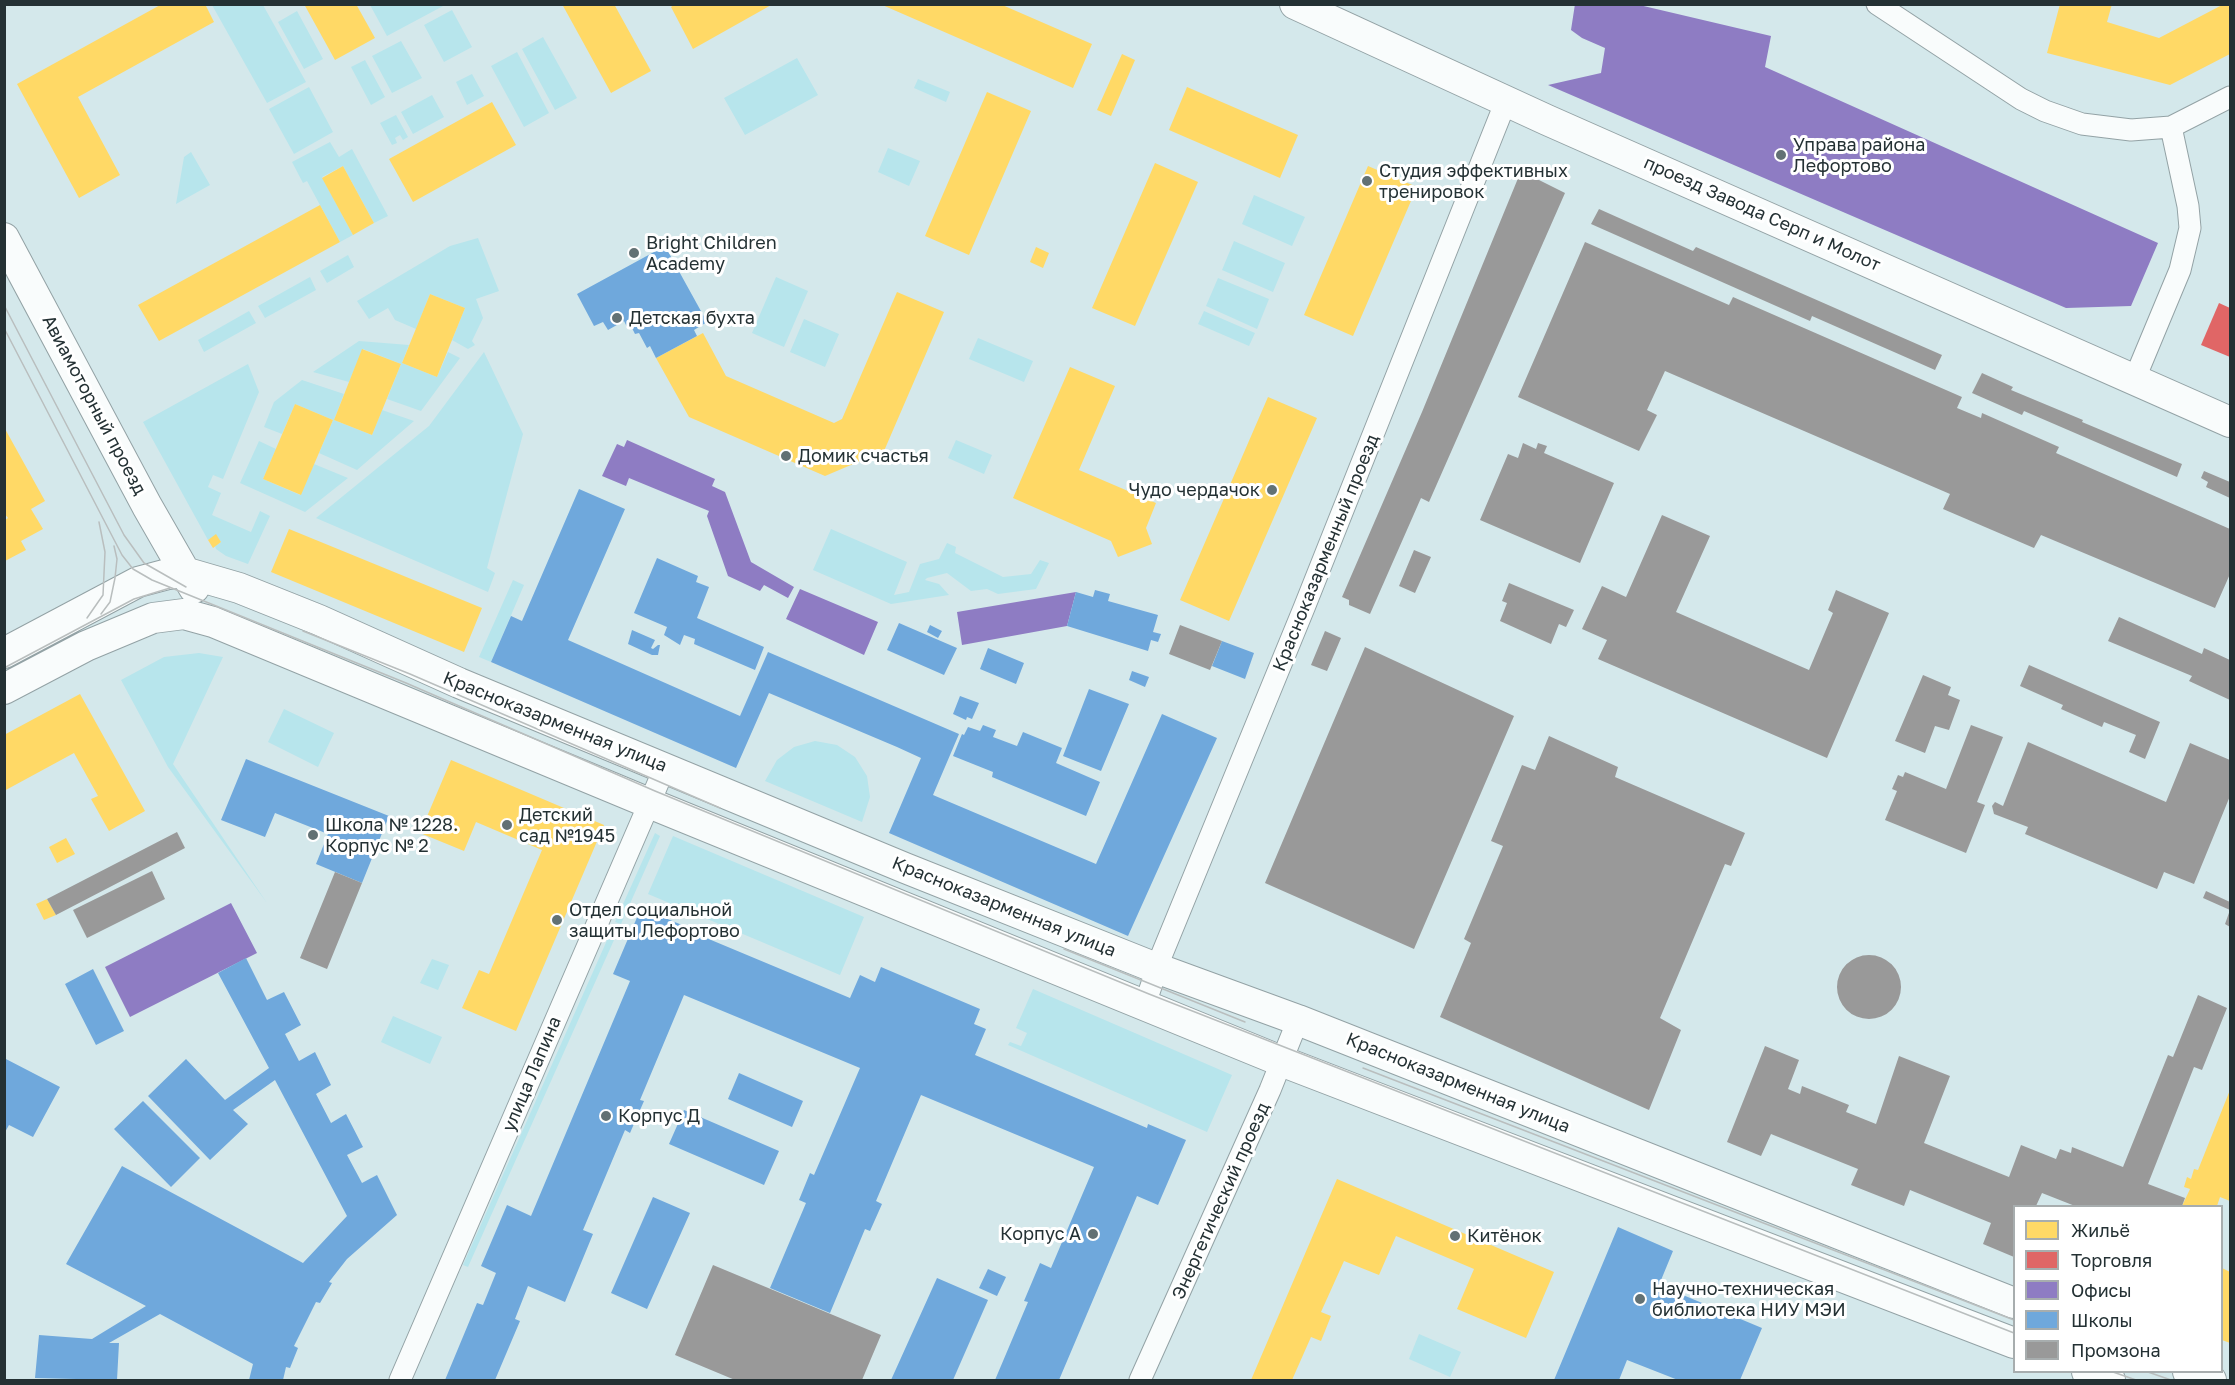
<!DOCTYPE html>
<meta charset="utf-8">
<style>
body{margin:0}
#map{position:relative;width:2235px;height:1385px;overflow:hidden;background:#d4e8eb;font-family:"Golos Text",sans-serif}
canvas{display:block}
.frame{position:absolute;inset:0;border:6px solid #243134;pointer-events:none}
.legend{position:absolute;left:2013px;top:1205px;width:210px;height:168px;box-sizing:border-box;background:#fff;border:2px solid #a7adae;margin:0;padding:8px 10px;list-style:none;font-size:18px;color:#243134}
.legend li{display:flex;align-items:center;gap:12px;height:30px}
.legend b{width:30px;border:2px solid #a7adae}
</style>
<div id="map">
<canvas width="2235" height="1385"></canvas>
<div class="frame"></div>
<ul class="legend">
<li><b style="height:16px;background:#ffd966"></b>Жильё</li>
<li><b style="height:16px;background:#e06666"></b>Торговля</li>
<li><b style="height:16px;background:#8e7cc3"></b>Офисы</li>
<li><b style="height:16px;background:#6fa8dc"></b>Школы</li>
<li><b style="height:16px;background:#999"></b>Промзона</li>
</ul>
</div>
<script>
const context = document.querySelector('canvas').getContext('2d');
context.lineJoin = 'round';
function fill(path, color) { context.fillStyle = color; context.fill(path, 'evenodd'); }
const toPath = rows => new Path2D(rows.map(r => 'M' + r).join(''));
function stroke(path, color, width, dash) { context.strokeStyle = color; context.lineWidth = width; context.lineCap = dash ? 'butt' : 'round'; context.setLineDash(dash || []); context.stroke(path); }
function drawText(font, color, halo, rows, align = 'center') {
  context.font = font + ' "Golos Text",sans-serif'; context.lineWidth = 6; context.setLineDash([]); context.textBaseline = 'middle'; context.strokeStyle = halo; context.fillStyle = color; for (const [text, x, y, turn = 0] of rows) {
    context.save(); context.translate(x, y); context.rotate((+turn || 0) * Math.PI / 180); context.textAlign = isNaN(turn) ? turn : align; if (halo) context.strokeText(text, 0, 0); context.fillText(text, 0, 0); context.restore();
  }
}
fill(toPath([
 [212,5,263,5,306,82,267,103],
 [370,5,445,5,387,36],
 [452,10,472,47,444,62,424,25],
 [297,11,323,59,304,69,278,22],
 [543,37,577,98,555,110,522,49],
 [401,41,422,78,392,93,372,56],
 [517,52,549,113,524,127,491,66],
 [797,58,818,95,745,135,724,98],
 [365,60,385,97,371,105,351,67],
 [472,74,484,96,467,105,456,82],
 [918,79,950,92,946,102,914,88],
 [309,87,333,132,294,154,269,109],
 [432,95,444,117,413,134,401,112],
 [396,115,408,137,403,140,400,135,395,138,397,143,392,145,380,123],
 [330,142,339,157,352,149,388,216,374,223,343,166,322,177,353,235,340,242,307,181,303,183,292,162],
 [888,148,920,161,909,186,878,172],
 [191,152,210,185,176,204,184,157],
 [1254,195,1305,217,1292,246,1242,224],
 [478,238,499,291,476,299,483,318,472,341,475,345,468,349,452,340,465,308,430,294,416,329,395,320,388,308,369,319,357,301,450,246],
 [1234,241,1285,263,1273,292,1222,270],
 [348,255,354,267,327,283,320,271],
 [310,277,316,290,265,318,258,306],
 [776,277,808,291,784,347,752,333],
 [1218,278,1269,299,1257,329,1206,306],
 [249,311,256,323,204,352,198,340],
 [1204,311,1255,333,1249,346,1198,324],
 [804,319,839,334,825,367,790,352],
 [978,338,1033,361,1024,382,969,359],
 [359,341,409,345,402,363,437,377,448,352,460,358,421,411,387,399,401,364,363,349,349,382,313,372],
 [484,352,523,434,487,568,495,573,488,592,316,518,429,426],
 [248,364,259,392,223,479,213,475,208,487,221,493,212,515,251,532,260,511,270,516,248,564,226,556,216,549,215,546,221,542,216,535,208,540,143,422],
 [302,380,344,394,334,420,372,435,382,410,414,421,357,470,319,453,333,420,295,404,282,434,264,427,274,402],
 [956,440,992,455,984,474,948,458],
 [259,441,276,449,263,479,300,495,314,464,348,478,305,512,240,483],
 [831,529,907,562,894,595,909,592,920,564,939,559,947,543,956,547,955,553,1003,577,1031,574,1040,560,1049,563,1036,589,998,594,987,589,971,591,947,573,927,578,925,580,939,584,949,595,891,604,813,570],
 [513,580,524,585,491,662,479,657],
 [199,653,223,657,173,764,267,903,168,767,121,680,164,657],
 [284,709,334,733,318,767,268,742],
 [815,741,837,745,855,757,867,776,870,797,862,822,765,781,777,760,794,747],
 [655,833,660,836,621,924,615,922],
 [673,836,864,917,840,975,648,894],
 [612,929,618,931,468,1267,463,1265],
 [432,959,449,965,438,990,420,983],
 [1033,989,1232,1075,1207,1132,1008,1045,1010,1042,1021,1046,1027,1033,1016,1028],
 [393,1016,442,1037,430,1064,381,1042],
 [1419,1334,1461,1352,1450,1377,1409,1359]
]), '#b7e5ec');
fill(toPath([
 [162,4,205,4,214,22,78,97,120,175,79,198,17,84],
 [304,4,356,4,375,38,335,60],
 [562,4,614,4,651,71,611,93],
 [675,4,773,4,693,49,671,7],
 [880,4,1000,4,1092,44,1073,88],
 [2060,4,2112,4,2107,22,2159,38,2224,4,2230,4,2230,54,2170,85,2047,53],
 [1122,54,1135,60,1111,116,1097,110],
 [1187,87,1298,135,1280,178,1169,130],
 [987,92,1031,111,969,255,925,236],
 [492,102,516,145,413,202,389,159],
 [1155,163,1198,182,1135,326,1092,308],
 [343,166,374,223,353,235,322,178],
 [1368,166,1417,187,1353,336,1304,315],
 [320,205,340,242,159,341,138,305],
 [1036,247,1049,253,1043,268,1030,262],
 [897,292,944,312,884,451,825,476,689,417,656,358,703,333,726,376,834,423,842,419],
 [430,294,465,308,437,377,402,363],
 [362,349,401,364,372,435,334,420],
 [1070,367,1115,386,1079,470,1156,503,1146,528,1152,544,1118,557,1111,541,1013,498],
 [1268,397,1317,418,1229,621,1180,600],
 [295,404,333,420,301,495,263,479],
 [4,427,45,501,31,509,43,529,21,541,26,550,5,561,5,520,8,518,4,513],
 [289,529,482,608,464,652,271,572],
 [216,534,221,542,213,548,208,540],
 [80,694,145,811,109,831,91,799,98,796,74,753,4,791,4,735],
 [451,760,604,825,516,1031,462,1008,479,970,489,974,542,850,476,822,464,851,420,833],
 [66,838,75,854,57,863,49,847],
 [47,899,56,915,44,920,36,904],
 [2230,1090,2230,1201,2220,1197,2217,1206,2182,1206,2190,1189,2184,1187,2187,1177,2191,1179,2194,1169,2198,1170],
 [1337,1179,1554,1272,1526,1338,1457,1309,1474,1269,1396,1236,1379,1275,1344,1261,1321,1312,1331,1316,1321,1341,1311,1337,1292,1380,1251,1380],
 [2222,1268,2230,1272,2230,1343,2222,1340]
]), '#ffd966');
fill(toPath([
 [2219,303,2230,308,2230,357,2201,345]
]), '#e06666');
fill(toPath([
 [1575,4,1635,4,1771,36,1765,67,2158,243,2131,306,2066,308,1548,85,1601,73,1605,48,1582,38,1571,30],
 [627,440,715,479,712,486,725,492,751,562,794,587,788,598,764,585,760,591,728,576,707,516,709,511,629,478,626,486,602,476,617,444,624,447],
 [800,589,878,622,864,655,786,619],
 [1076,592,1067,626,962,645,957,612],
 [231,903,257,953,130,1017,105,967]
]), '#8e7cc3');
fill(toPath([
 [665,246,707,322,694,330,697,336,656,358,650,346,647,348,639,333,635,334,632,328,628,329,624,321,608,330,603,322,594,326,577,294],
 [579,489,625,509,568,640,740,716,768,652,959,734,933,795,1096,864,1162,714,1217,738,1128,936,889,833,921,758,897,747,769,693,736,768,491,662,511,616,522,621],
 [657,558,698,576,696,582,709,587,697,618,764,647,755,670,694,644,695,639,684,635,680,645,664,635,667,627,634,613],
 [1095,590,1110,594,1108,601,1158,615,1153,632,1161,634,1158,642,1151,640,1148,651,1067,626,1076,592,1093,597],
 [899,623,957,648,944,675,887,650],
 [930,625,942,631,938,638,927,632],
 [632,630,655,640,651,648,653,649,658,645,660,645,658,655,652,655,628,644],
 [1222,641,1254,653,1245,679,1212,666],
 [988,648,1024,663,1016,684,980,669],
 [1132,671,1149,677,1145,687,1129,680],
 [1089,689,1129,704,1101,771,1063,756],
 [960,696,979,703,972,719,967,717,966,720,953,714],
 [983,725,996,730,993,737,1017,746,1023,732,1062,748,1056,763,1100,782,1086,816,992,777,993,772,953,756,962,734,964,735,968,727,980,731],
 [246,759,389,816,362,883,316,864,328,834,275,813,265,837,221,820],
 [641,908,682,925,680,927,850,998,860,975,875,982,881,967,980,1009,974,1024,986,1029,975,1055,1147,1128,1148,1124,1186,1140,1158,1205,1137,1196,1059,1380,995,1380,1028,1302,1024,1301,1040,1263,1051,1268,1094,1167,921,1095,876,1201,882,1204,870,1231,865,1229,830,1313,770,1288,806,1203,799,1200,810,1173,814,1175,860,1068,684,995,640,1100,644,1101,630,1133,625,1130,583,1230,593,1234,565,1302,528,1286,515,1319,520,1321,495,1380,445,1380,477,1303,483,1305,496,1273,481,1266,507,1205,531,1216,630,981,613,974],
 [246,958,267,1000,284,992,301,1025,285,1034,299,1061,315,1052,331,1085,316,1094,331,1123,346,1114,363,1147,347,1155,362,1183,377,1175,397,1215,347,1259,329,1282,332,1283,320,1303,316,1302,294,1346,298,1348,290,1368,286,1367,283,1380,249,1380,253,1364,160,1314,109,1343,119,1343,117,1380,35,1378,39,1335,92,1339,146,1306,66,1264,122,1166,303,1263,347,1216,275,1080,233,1110,248,1124,210,1160,148,1096,186,1059,225,1100,269,1068,218,973],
 [93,969,124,1031,96,1045,65,984],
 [4,1058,60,1087,33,1137,9,1125,4,1134],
 [739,1073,803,1101,792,1127,728,1099],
 [143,1101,200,1158,171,1187,114,1129],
 [684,1110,779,1151,764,1185,669,1144],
 [653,1197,690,1213,647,1309,611,1293],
 [1618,1227,1673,1251,1659,1285,1762,1328,1740,1380,1678,1380,1627,1360,1619,1380,1554,1380],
 [988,1269,1006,1277,997,1296,979,1288],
 [937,1278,988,1300,953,1380,891,1380]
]), '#6fa8dc');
fill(toPath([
 [1521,171,1565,193,1429,502,1421,498,1370,614,1349,605,1349,600,1342,597,1422,412],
 [1599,209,1693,251,1696,247,1942,355,1935,370,1812,316,1810,321,1591,224],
 [1585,242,1729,305,1733,297,1962,397,1957,408,1981,418,1982,413,2059,447,2056,453,2230,529,2230,574,2215,608,2041,535,2034,548,1943,509,1950,494,1665,371,1647,410,1657,415,1639,451,1518,397],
 [1982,373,2013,387,2011,390,2083,420,2082,422,2182,464,2177,477,2024,411,2022,415,1972,393],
 [1523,443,1536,449,1538,443,1547,446,1544,453,1614,483,1580,563,1480,520,1508,454,1518,458],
 [2204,471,2230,482,2230,498,2206,487,2208,482,2201,478],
 [1662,515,1710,536,1676,612,1809,670,1833,613,1828,610,1836,590,1889,613,1827,758,1598,659,1607,640,1582,629,1602,586,1626,597],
 [1414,550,1431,557,1415,593,1399,586],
 [1509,583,1574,610,1566,627,1559,624,1551,644,1500,621,1507,603,1502,601],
 [2119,617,2202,654,2204,648,2230,660,2230,700,2189,681,2192,676,2108,641],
 [1180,625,1222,641,1210,670,1169,654],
 [1325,631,1341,638,1327,671,1311,665],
 [1365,647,1514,716,1414,949,1265,883],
 [2029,665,2160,722,2145,759,2129,752,2136,735,2104,722,2102,727,2061,709,2063,705,2020,686],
 [1923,675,1951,687,1948,695,1960,700,1949,730,1935,726,1925,753,1895,741],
 [1971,725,2003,737,1977,802,1985,805,1966,853,1885,820,1897,791,1892,789,1898,775,1903,777,1905,772,1946,789],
 [1549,736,1618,767,1615,777,1745,833,1731,866,1725,864,1660,1018,1681,1030,1649,1110,1440,1017,1471,943,1464,939,1503,846,1491,841,1522,765,1535,770],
 [2028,742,2166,802,2190,743,2230,760,2230,796,2194,884,2164,872,2157,889,2025,834,2028,827,1994,814,1992,806,1995,802,2003,806],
 [177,832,185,848,56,915,47,899],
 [152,871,165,899,87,938,73,910],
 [335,872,362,883,327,969,300,958],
 [2206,891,2230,902,2230,927,2225,924,2230,910,2203,898],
 '1837 987a32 32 0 1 1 64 0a32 32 0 1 1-64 0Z',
 [2198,995,2227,1008,2202,1070,2194,1067,2148,1184,2185,1198,2182,1206,2075,1206,2042,1193,2036,1206,2014,1206,2014,1257,1983,1244,1991,1223,1910,1190,1904,1206,1851,1185,1858,1169,1771,1134,1761,1156,1727,1142,1765,1046,1799,1060,1788,1089,1800,1094,1802,1086,1849,1105,1846,1112,1876,1124,1899,1056,1950,1076,1924,1143,2009,1177,2021,1145,2056,1159,2060,1149,2071,1153,2072,1147,2123,1167,2168,1055,2173,1057],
 [713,1265,881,1335,862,1380,735,1380,675,1355]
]), '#999');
const street = toPath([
 [1877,4,2021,99,2045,111,2082,124,2131,130,2171,127,2230,97],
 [2135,378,2180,270,2190,228,2188,206,2171,127],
 [1145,1004,1162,954,1304,608,1506,101],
 [400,1380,665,767],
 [1140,1380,1270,1090,1298,1020]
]);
const secondary = toPath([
 [1295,4,1547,120,2230,422],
 [4,238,147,506,194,588],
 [4,653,138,582,168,574,184,572,239,588,319,620,459,683,905,868,1156,968,1298,1020,2014,1303],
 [4,689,86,646,153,618,184,614,213,622,649,803,1281,1061,2014,1343],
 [2087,1372,2110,1380],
 [2188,1372,2211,1380]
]);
stroke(street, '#93a2a5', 23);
stroke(secondary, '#93a2a5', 32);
stroke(street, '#f9fcfc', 21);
stroke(secondary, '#f9fcfc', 30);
stroke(toPath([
 [4,305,124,535,144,563,186,587],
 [4,328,122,555,133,569,152,580,406,683,655,791,1149,994,2014,1333],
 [101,614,110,602,115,578,117,559,114,546],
 [87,618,103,595,105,552,99,522],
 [303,631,410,674,720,808],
 [4,668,134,599,170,588],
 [1064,949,1245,1022],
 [1363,1068,2014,1320],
 [2113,1372,2136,1380],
 [2148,1372,2171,1380]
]), '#b9bebe', 1.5);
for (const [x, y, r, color] of [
 [1781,155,6,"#627174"],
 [1367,181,6,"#627174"],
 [634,253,6,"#627174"],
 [617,318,6,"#627174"],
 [786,456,6,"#627174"],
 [1272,490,6,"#627174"],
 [507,825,6,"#627174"],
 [313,835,6,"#627174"],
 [557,920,6,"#627174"],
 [606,1116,6,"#627174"],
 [1093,1234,6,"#627174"],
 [1455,1236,6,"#627174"],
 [1640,1299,6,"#627174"]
]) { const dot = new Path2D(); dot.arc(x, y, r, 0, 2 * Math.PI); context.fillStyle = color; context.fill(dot); stroke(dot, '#fff', 2); }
drawText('18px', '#243134', '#fff', [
 ["Управа района",1793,145],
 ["Лефортово",1793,166],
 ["Студия эффективных",1379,171],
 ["тренировок",1379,192],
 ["Bright Children",646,243],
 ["Academy",646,264],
 ["Детская бухта",629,318],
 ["Домик счастья",798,456],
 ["Чудо чердачок",1260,490,"right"],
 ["Детский",519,815],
 ["сад №1945",519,836],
 ["Школа № 1228.",325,825],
 ["Корпус № 2",325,846],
 ["Отдел социальной",569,910],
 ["защиты Лефортово",569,931],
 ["Корпус Д",618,1116],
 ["Корпус А",1081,1234,"right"],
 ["Китёнок",1467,1236],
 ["Научно-техническая",1652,1289],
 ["библиотека НИУ МЭИ",1652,1310]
], 'left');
drawText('18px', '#243134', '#fff', [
 ["проезд Завода Серп и Молот",1762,214,24],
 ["Авиамоторный проезд",94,405,62],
 ["Красноказарменный проезд",1326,553,-68],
 ["Красноказарменная улица",555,722,22],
 ["Красноказарменная улица",1004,907,22],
 ["улица Лапина",532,1074,-67],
 ["Красноказарменная улица",1458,1083,22],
 ["Энергетический проезд",1221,1201,-66]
]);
</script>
